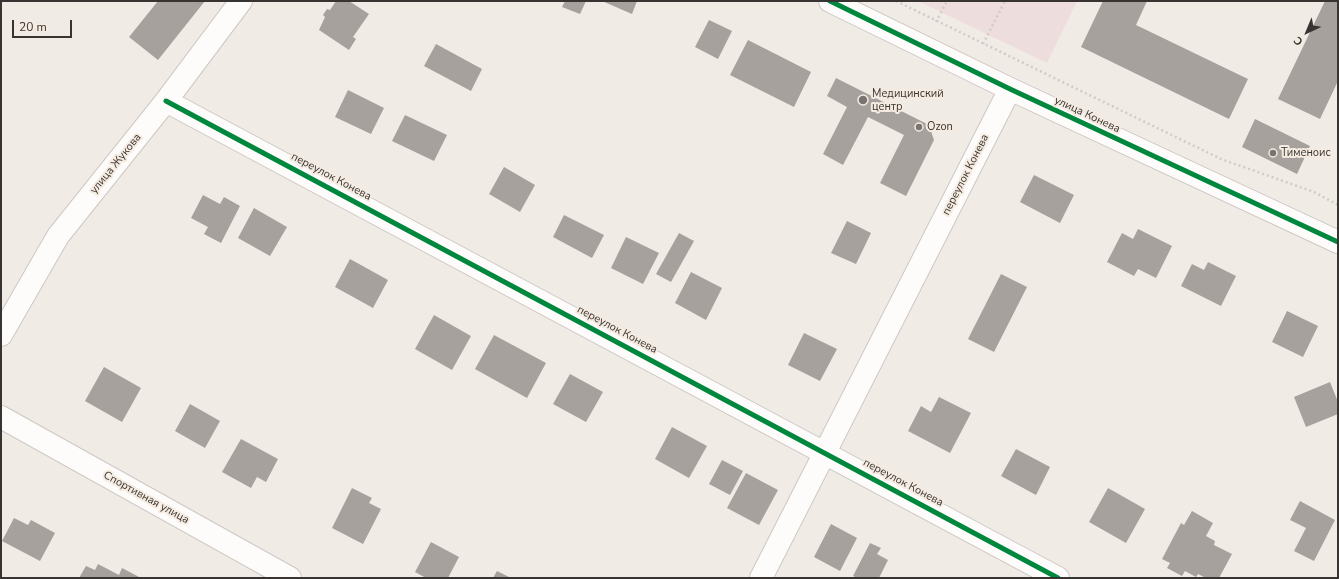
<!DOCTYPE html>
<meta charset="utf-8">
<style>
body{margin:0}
#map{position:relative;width:1339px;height:579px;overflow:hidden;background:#f1ebe6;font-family:"Nunito Sans",sans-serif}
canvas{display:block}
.frame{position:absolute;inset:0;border:2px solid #383431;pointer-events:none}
.north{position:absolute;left:1287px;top:12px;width:40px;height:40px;-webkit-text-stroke:3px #f5ebe1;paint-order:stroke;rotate:224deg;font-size:11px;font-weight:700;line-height:16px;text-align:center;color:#383431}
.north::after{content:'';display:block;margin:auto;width:14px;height:18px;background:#383431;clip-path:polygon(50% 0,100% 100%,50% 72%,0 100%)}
.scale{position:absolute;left:12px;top:20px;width:60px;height:18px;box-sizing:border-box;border:2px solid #383431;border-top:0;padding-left:5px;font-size:12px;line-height:14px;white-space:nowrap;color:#383431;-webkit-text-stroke:3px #f5ebe1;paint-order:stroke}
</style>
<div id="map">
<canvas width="1339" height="579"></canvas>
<div class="frame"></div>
<div class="north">С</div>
<div class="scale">20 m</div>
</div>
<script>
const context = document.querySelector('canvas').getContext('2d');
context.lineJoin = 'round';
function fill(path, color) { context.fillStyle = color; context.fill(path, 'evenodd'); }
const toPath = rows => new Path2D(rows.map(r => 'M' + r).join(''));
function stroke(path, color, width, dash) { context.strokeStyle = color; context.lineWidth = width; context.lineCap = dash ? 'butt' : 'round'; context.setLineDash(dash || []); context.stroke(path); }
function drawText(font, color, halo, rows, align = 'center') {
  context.font = font + ' "Nunito Sans",sans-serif'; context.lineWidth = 4; context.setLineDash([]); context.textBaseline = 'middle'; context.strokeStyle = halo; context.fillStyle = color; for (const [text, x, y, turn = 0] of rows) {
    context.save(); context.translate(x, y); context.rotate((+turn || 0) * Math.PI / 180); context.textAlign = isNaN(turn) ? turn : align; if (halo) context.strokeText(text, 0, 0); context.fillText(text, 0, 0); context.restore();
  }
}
fill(toPath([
 [918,1,1077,1,1047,63]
]), '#eddddd');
fill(toPath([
 [158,1,205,1,158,60,129,37],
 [336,1,349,1,369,14,353,37,356,39,349,50,319,30,325,17,323,15,327,9,330,10],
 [565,1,586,1,580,14,562,7],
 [602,1,637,1,632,14],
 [1103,1,1147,1,1136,25,1248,79,1229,119,1081,47],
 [1325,1,1338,1,1338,81,1320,119,1278,99],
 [709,20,732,31,718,59,695,47],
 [748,40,811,72,794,107,730,75],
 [436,44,482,69,471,91,424,66],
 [836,78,929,125,934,140,906,196,880,183,904,135,868,117,843,165,823,154,847,107,827,96],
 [348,90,384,108,371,134,335,117],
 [405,115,447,135,434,161,392,141],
 [1255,119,1310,146,1297,174,1242,147],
 [504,167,535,185,520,212,489,194],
 [1034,175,1074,195,1060,223,1020,202],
 [203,195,220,204,224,197,240,206,221,243,204,234,208,227,191,218],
 [254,208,287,227,270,256,238,238],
 [564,215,604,235,592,258,553,237],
 [847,221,871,233,856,264,831,253],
 [1138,229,1172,246,1156,278,1138,269,1134,276,1107,262,1122,233,1133,239],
 [679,233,694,241,671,282,656,274],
 [626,237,659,253,643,284,611,268],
 [350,259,388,280,373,308,335,287],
 [1208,262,1236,276,1221,306,1181,286,1192,264,1204,270],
 [691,272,722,288,706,320,675,303],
 [1001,274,1027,287,994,352,968,339],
 [1287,311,1318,326,1303,357,1272,342],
 [434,315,471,336,452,370,415,349],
 [804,333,837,349,820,381,788,365],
 [494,335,546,363,527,398,475,369],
 [104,367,141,388,122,422,85,401],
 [570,374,603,392,586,422,553,404],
 [1330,382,1338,402,1338,414,1306,427,1294,397],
 [939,397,971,413,950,453,908,431,921,406,931,412],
 [190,404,220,421,205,448,175,431],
 [672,427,707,446,689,478,655,459],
 [241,439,278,459,266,482,257,477,251,488,222,472],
 [1016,449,1050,467,1036,495,1001,476],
 [722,460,743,471,730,495,709,484],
 [746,473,778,490,759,525,727,508],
 [352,488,372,498,369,503,381,509,363,544,332,528],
 [1108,488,1145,509,1126,543,1089,522],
 [1300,501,1335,520,1314,561,1294,551,1306,528,1290,520],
 [1192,511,1213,523,1206,536,1215,541,1214,545,1232,554,1219,578,1206,578,1198,574,1196,577,1185,571,1182,576,1167,568,1170,563,1162,559,1181,523,1184,525],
 [14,518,28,525,31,520,55,533,40,561,2,541],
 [831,524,857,538,840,571,814,557],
 [431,542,459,557,448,578,426,578,415,572],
 [870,543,881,548,877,554,888,560,879,578,857,578,853,576],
 [98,564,119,575,122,568,141,578,79,578,86,566,95,570],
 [497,571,511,578,493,578]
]), '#a6a19d');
const minor = toPath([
 [830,1,1010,89,1338,242],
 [166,101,1058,578],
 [1,335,58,236,166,101,241,1],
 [1,417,290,578],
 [761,578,1010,89]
]);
stroke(minor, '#cdc8c4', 24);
stroke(toPath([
 [896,1,1221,159,1314,192,1338,205],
 [936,22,947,1],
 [983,44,1005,1]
]), '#cecccb', 2.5, [2, 3]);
stroke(minor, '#fdfcfb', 22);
stroke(toPath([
 [830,1,1010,89,1338,242],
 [166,101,1058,578]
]), '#00873e', 5);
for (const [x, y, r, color] of [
 [863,100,5,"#797470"],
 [919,127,4,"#797470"],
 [1273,153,4,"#797470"]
]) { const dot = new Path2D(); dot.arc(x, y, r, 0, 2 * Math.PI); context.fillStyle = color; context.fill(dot); stroke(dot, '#f5ebe1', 1.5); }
drawText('11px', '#383431', '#f5ebe1', [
 ["Медицинский",872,94],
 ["центр",872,107],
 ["Ozon",927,127],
 ["Тименоис",1281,153]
], 'left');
drawText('11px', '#383431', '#f5ebe1', [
 ["улица Конева",1087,115,25],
 ["улица Жукова",116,164,-51],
 ["переулок Конева",966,175,-63],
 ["переулок Конева",331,177,28],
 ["переулок Конева",617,330,28],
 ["переулок Конева",903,483,28],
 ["Спортивная улица",146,498,29]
]);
</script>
